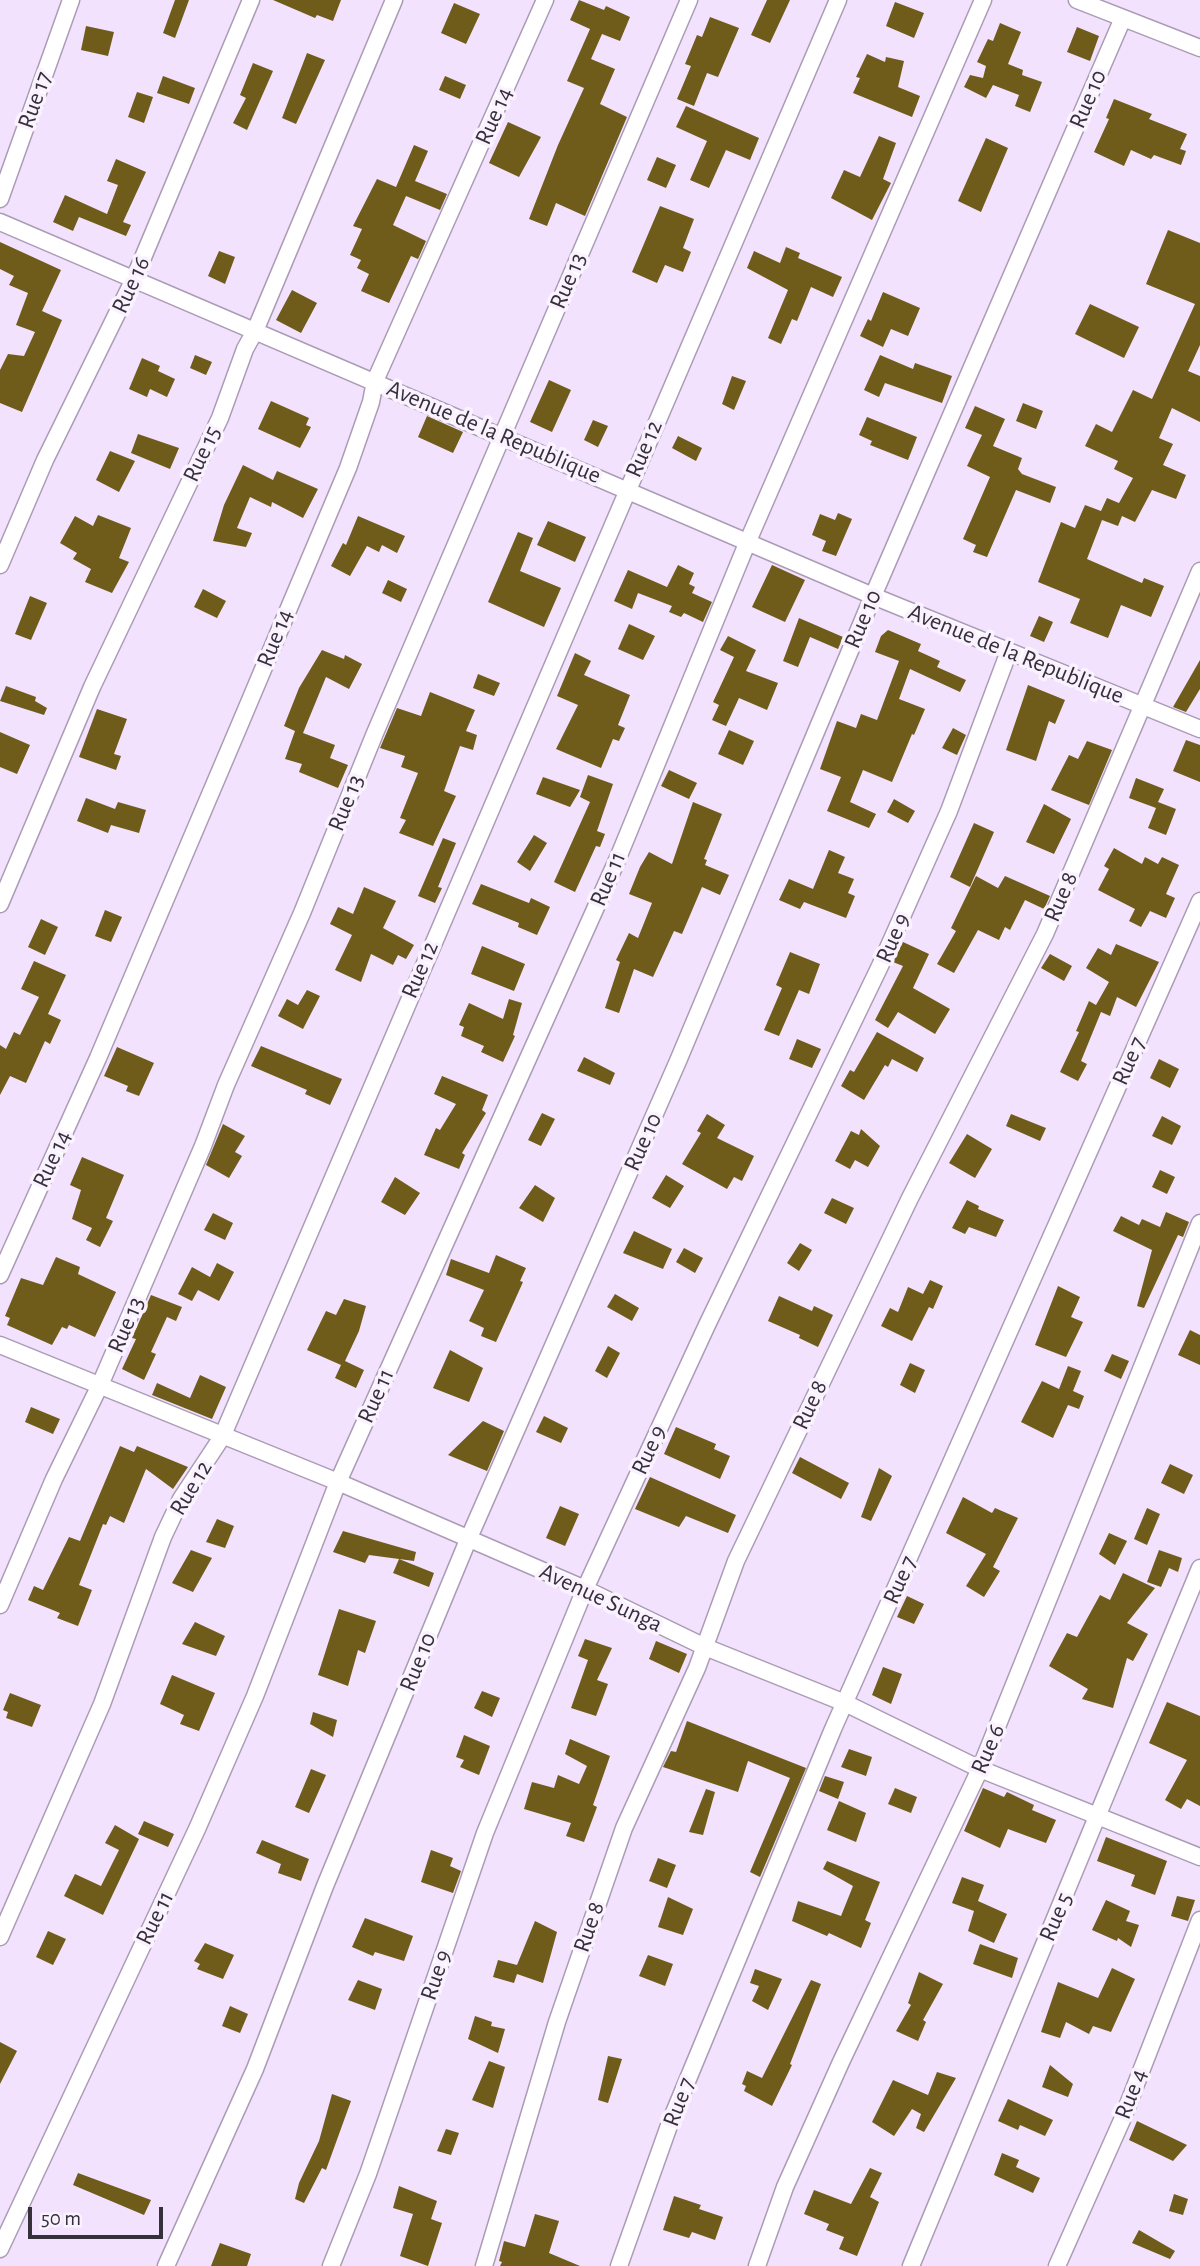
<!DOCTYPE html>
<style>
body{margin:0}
#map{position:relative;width:1200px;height:2266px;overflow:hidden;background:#f2e2fe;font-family:"Alegreya Sans",sans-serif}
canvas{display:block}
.scale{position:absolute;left:28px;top:2207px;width:135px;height:32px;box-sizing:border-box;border:4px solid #36303b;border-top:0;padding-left:9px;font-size:21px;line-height:24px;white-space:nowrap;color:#36303b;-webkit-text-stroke:5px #faf3ff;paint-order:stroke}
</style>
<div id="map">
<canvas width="1200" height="2266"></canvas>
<div class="scale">50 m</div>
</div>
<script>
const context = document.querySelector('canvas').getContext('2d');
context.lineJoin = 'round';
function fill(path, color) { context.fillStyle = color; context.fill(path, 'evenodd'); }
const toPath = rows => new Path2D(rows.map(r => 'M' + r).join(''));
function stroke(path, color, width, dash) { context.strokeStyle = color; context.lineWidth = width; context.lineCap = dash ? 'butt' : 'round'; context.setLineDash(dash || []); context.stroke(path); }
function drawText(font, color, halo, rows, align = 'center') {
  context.font = font + ' "Alegreya Sans",sans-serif'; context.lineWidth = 7; context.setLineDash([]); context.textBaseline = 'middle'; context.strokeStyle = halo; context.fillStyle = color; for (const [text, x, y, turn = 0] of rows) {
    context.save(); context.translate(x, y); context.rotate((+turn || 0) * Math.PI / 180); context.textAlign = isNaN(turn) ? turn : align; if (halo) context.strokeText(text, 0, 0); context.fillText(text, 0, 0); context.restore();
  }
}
fill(toPath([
 [175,0,189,0,175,38,163,33],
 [273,0,341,0,333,21,317,15,315,18],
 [579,0,604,10,606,6,630,17,620,41,602,34,591,59,615,69,600,104,627,117,585,216,556,203,547,226,529,219,558,145,584,88,567,81,590,29,570,20],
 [767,0,790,0,770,43,751,35],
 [895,2,924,13,914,38,886,26],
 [454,3,480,14,466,44,441,33],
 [710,17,739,28,718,77,707,73,694,106,677,99,691,66,685,64,697,35,702,37],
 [1000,23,1021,32,1008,64,1023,70,1022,75,1042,82,1030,112,1015,106,1019,95,993,85,986,98,964,87,970,75,983,78,986,66,977,62,988,39,993,41],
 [86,26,114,32,108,56,81,50],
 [1077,27,1099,36,1090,61,1067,52],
 [307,53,325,60,296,124,282,118],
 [867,54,885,62,886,57,904,61,898,87,920,96,912,117,853,93,860,78,856,77],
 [253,63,273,71,247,130,233,123,246,98,240,95],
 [163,76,195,88,189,104,157,93],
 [445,76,466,85,460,99,439,90],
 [137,92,153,97,144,123,128,117],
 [1114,99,1152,114,1149,119,1187,134,1180,149,1186,151,1181,165,1154,155,1151,159,1131,150,1124,166,1094,152,1109,119,1106,118],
 [686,106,759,138,750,160,726,150,709,188,690,180,707,141,676,127],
 [508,122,541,137,519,177,489,163],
 [879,136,896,143,883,179,891,183,872,220,831,198,844,170,860,177],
 [986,138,1008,148,981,212,958,201],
 [414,145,428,151,415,181,447,194,440,210,406,196,393,225,426,241,418,259,411,256,389,303,361,291,369,274,357,268,361,260,350,255,362,229,353,226,377,179,396,187],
 [657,157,676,165,666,188,647,180],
 [116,159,146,172,123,222,131,225,126,236,79,217,73,231,53,222,65,195,107,214,118,185,107,181],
 [660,206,694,219,683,248,691,252,683,272,665,265,657,283,632,272],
 [1168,230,1200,243,1200,345,1188,371,1200,376,1200,422,1172,408,1159,438,1173,444,1163,465,1186,475,1176,499,1152,490,1135,522,1122,516,1118,526,1102,520,1087,559,1142,583,1144,578,1164,586,1151,617,1121,605,1108,638,1070,623,1080,599,1038,582,1061,522,1075,528,1085,505,1101,511,1107,498,1119,503,1133,478,1114,469,1118,461,1085,446,1096,424,1112,432,1133,390,1152,399,1195,304,1146,284],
 [0,242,61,270,42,311,62,320,22,412,0,403,0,370,8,354,24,356,35,332,16,325,28,293,9,285,14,276,0,269],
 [786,247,800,253,798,258,842,277,833,297,811,287,797,321,792,319,781,344,768,338,788,290,747,268,754,251,780,263],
 [219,251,235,257,225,284,208,276],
 [292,290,317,303,301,333,276,320],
 [883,292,920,308,908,336,891,329,883,347,860,336,868,319,871,321],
 [1090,304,1139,327,1124,358,1075,334],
 [195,355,212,362,206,375,190,368],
 [880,355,913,369,915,363,952,376,942,403,885,383,879,397,864,390],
 [142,358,160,366,158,371,175,379,167,397,150,389,147,397,129,389],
 [732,376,746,381,734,410,722,404],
 [549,380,571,390,552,432,530,422],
 [271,401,309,418,306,425,311,427,300,448,258,429],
 [1023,403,1043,411,1036,429,1016,421],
 [975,406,1005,419,993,446,1022,458,1018,469,1022,474,1056,487,1050,503,1016,490,987,557,973,552,976,545,963,539,990,477,967,466,982,435,965,428],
 [427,416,463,432,453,453,418,437],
 [867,417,917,437,908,460,870,445,872,441,859,435],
 [593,420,608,426,598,447,584,440],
 [138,434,179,448,170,469,131,453],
 [678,436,702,448,696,461,672,448],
 [110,451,135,461,119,492,96,480],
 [243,465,273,480,277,471,318,489,303,518,272,502,271,507,250,497,237,528,252,533,246,547,213,541,224,505],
 [838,513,852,519,836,556,822,551,826,541,812,535,820,514,835,520],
 [98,515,131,528,119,558,129,562,112,593,85,582,91,569,73,559,77,553,60,543,75,516,93,526],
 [358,516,405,536,397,553,382,545,379,552,367,546,350,576,331,566,343,543,346,545],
 [548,521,586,537,575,562,537,545],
 [518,532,533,538,520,571,561,588,544,627,488,602],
 [678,565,694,573,689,584,695,587,692,593,712,602,703,622,684,613,681,617,669,612,672,606,638,593,632,609,614,601,628,570,667,587],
 [772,565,805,580,785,622,752,607],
 [388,580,407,589,401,602,382,593],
 [203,589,226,601,217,618,194,607],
 [30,596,47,603,31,640,15,634],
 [1039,616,1053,622,1044,642,1030,636],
 [799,618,843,637,838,649,810,637,798,667,783,661],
 [629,624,655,636,643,660,618,649],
 [888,630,921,644,918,651,940,661,937,667,966,680,960,692,910,669,899,699,925,709,914,735,912,734,892,782,863,770,850,802,876,814,869,828,827,811,841,777,820,769,837,721,856,728,861,714,877,720,899,661,875,652,881,636],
 [728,636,756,650,746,671,778,683,767,710,739,698,726,726,712,720,719,705,713,702,734,657,720,650],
 [322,650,344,659,345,655,362,664,349,689,326,677,303,733,335,745,330,758,348,765,338,788,299,772,302,764,285,759,295,731,284,726,299,688],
 [575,653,591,661,584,675,630,695,618,725,625,728,619,741,613,739,601,768,556,749,578,705,557,696],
 [1200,660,1200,689,1186,712,1173,707],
 [478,674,500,683,494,696,473,688],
 [1028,685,1065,700,1055,724,1049,721,1036,761,1006,750],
 [6,686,36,697,35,701,47,708,44,715,0,701],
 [430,692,475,710,466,731,477,735,473,750,460,746,444,791,456,796,433,846,399,833,406,820,400,818,418,773,401,767,405,756,380,748,397,708,421,716],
 [97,709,127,719,114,754,121,756,116,770,79,757],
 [953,728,966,735,957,755,942,748],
 [729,730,754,741,743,765,718,754],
 [0,732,30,745,17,774,0,767],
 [1186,740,1200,745,1200,782,1173,771],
 [1087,741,1112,750,1089,805,1051,790,1069,755,1078,759],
 [669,770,697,783,689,799,661,786],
 [588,775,613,784,597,831,605,834,600,847,596,846,575,892,554,882,590,802,580,797],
 [543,777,580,790,570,807,536,794],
 [1136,778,1164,789,1158,802,1176,809,1166,835,1148,828,1156,808,1129,798],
 [86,798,115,809,118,802,146,810,139,833,111,825,108,833,77,821],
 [894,799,915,811,908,823,887,812],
 [693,802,722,814,704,859,707,860,705,865,729,875,720,895,702,887,682,934,674,931,653,977,634,969,619,1013,605,1008,620,962,616,960,629,933,638,938,652,903,629,894,640,867,649,852,672,864],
 [1044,804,1071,819,1054,854,1026,842],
 [974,823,994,832,970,887,950,877],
 [534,835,547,843,530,871,517,862],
 [443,838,456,843,438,887,442,888,435,903,418,896],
 [1114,848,1142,864,1145,857,1158,864,1162,857,1179,865,1166,894,1175,898,1166,918,1150,911,1141,927,1129,921,1135,909,1098,890,1109,869,1104,866],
 [829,850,845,857,838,873,854,879,848,893,855,896,846,918,804,902,800,909,779,900,789,879,813,889],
 [976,876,998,888,1005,876,1050,896,1044,909,1025,900,1010,930,1005,927,999,940,978,930,954,973,937,964,956,931,951,928],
 [481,884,529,903,531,898,550,907,537,935,518,927,519,923,472,904],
 [364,887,396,901,383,928,414,945,406,959,398,955,393,965,371,954,361,982,335,970,352,935,330,924,338,907,353,914],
 [105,910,122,917,111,942,95,936],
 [41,919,58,927,45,955,28,947],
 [903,942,929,954,913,988,950,1009,935,1034,898,1012,888,1028,875,1020,903,966,893,962],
 [1116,944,1159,962,1136,1007,1117,997,1110,1016,1101,1012,1081,1061,1087,1064,1078,1081,1060,1072,1079,1032,1076,1031,1089,1001,1096,1005,1109,982,1086,968,1098,948,1111,955],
 [482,946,525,964,514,991,471,974],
 [790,952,820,964,809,994,799,990,779,1036,764,1030,782,988,776,985],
 [1050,954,1072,966,1064,981,1041,968],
 [34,961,66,975,48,1014,61,1020,50,1044,45,1041,26,1083,10,1076,0,1095,0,1045,6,1049,14,1032,20,1035,39,997,21,989],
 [307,990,320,996,303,1029,278,1016,287,999,298,1005],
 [509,999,522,1003,513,1035,515,1036,503,1062,481,1052,484,1046,461,1036,464,1027,459,1025,469,1003,503,1019],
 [877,1032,924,1058,917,1072,892,1059,888,1067,885,1065,864,1100,841,1086,850,1070,854,1072],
 [797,1039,821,1049,812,1068,789,1059],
 [261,1046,342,1079,330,1105,305,1094,307,1090,251,1066],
 [117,1047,154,1063,139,1096,126,1091,128,1086,104,1076],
 [584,1057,615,1073,610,1085,577,1071],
 [1159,1059,1179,1069,1170,1088,1150,1078],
 [442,1076,488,1095,482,1110,486,1113,462,1153,465,1155,459,1169,424,1155,436,1128,440,1130,456,1104,434,1094],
 [542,1113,555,1119,541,1146,528,1140],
 [707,1114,725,1125,717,1138,754,1156,742,1181,734,1177,727,1189,682,1164,701,1133,697,1131],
 [1011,1114,1046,1128,1040,1141,1006,1126],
 [1162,1116,1181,1126,1172,1145,1152,1136],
 [223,1124,245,1136,235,1152,242,1156,229,1178,206,1165],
 [861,1129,880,1146,868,1167,855,1160,850,1169,835,1161,851,1131,859,1135],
 [967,1134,992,1149,975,1178,949,1163],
 [82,1157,124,1175,106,1218,113,1221,100,1247,86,1240,92,1228,72,1219,81,1190,70,1185],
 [1160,1170,1175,1177,1167,1194,1152,1187],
 [666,1175,684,1186,670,1208,652,1198],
 [395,1177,420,1193,405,1215,381,1202],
 [535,1185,555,1198,543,1222,519,1208],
 [832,1198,854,1208,846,1224,824,1213],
 [967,1200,979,1206,978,1209,1004,1220,996,1237,969,1227,965,1234,952,1228],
 [1166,1212,1189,1222,1183,1237,1178,1235,1144,1308,1137,1306,1152,1250,1113,1231,1121,1216,1139,1225,1142,1219,1160,1227],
 [213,1213,233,1223,225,1240,204,1230],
 [634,1231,672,1249,663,1269,623,1253],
 [800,1243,812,1250,799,1271,787,1263],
 [684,1248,703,1258,695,1273,676,1262],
 [496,1255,526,1268,520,1281,523,1282,496,1342,481,1336,484,1328,469,1321,484,1290,446,1275,451,1259,489,1273],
 [56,1257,80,1267,78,1274,116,1292,95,1337,69,1325,67,1329,62,1327,52,1345,7,1325,10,1318,5,1316,21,1278,43,1285],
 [217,1263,234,1272,219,1301,198,1290,192,1301,178,1294,192,1267,210,1277],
 [930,1280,943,1286,933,1309,929,1307,912,1341,881,1326,890,1308,898,1312,908,1287,923,1294],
 [1058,1286,1080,1297,1071,1317,1083,1322,1066,1357,1035,1345],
 [615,1294,639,1308,632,1321,607,1307],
 [151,1295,182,1307,176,1321,167,1317,151,1352,156,1354,144,1380,122,1369,136,1339,132,1338],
 [779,1296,812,1311,814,1306,833,1315,818,1347,799,1338,800,1335,768,1321],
 [344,1299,366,1306,359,1331,345,1361,364,1370,356,1388,335,1378,341,1365,307,1350,326,1311,336,1315],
 [1190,1330,1200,1335,1200,1365,1178,1355],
 [608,1346,620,1353,607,1378,595,1371],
 [450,1350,483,1368,469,1402,433,1388],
 [1112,1354,1129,1361,1121,1379,1104,1371],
 [910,1363,925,1370,915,1393,900,1385],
 [1068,1366,1081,1371,1073,1391,1084,1396,1079,1409,1068,1405,1053,1438,1021,1422,1042,1381,1059,1389],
 [200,1375,226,1387,212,1419,152,1395,157,1383,190,1398],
 [31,1407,60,1419,53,1434,25,1422],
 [544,1416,568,1428,561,1443,536,1432],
 [483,1421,504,1431,487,1471,448,1455],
 [676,1427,716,1444,714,1449,730,1456,720,1479,664,1454],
 [120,1446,134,1452,137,1446,188,1467,173,1489,146,1469,124,1523,110,1516,106,1525,103,1524,79,1585,92,1590,78,1626,57,1618,60,1613,28,1600,34,1586,43,1590,69,1537,80,1541],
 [800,1457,849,1483,841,1499,792,1473],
 [1170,1464,1193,1475,1184,1494,1161,1483],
 [879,1468,892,1476,871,1521,861,1517],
 [650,1477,736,1515,728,1533,686,1516,679,1527,635,1509],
 [963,1497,992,1513,995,1508,1018,1518,993,1567,1000,1571,984,1597,966,1586,986,1554,946,1533],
 [560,1506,579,1514,565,1546,546,1538],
 [1147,1508,1160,1514,1147,1545,1134,1539],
 [217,1519,234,1526,225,1548,206,1542],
 [343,1531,416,1552,414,1561,369,1555,365,1563,333,1552],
 [1109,1533,1127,1541,1115,1565,1099,1554],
 [191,1550,212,1558,193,1592,172,1583],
 [1159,1550,1182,1558,1178,1572,1169,1568,1161,1587,1147,1582],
 [399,1559,434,1573,429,1587,393,1573],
 [1123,1573,1155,1588,1127,1623,1148,1634,1133,1661,1127,1658,1113,1708,1082,1699,1088,1689,1049,1666,1067,1633,1077,1637,1100,1595,1110,1600],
 [907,1596,924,1604,914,1624,897,1617],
 [339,1609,376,1621,365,1653,358,1650,348,1686,318,1675],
 [195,1622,225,1636,216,1656,182,1644],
 [585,1639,612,1648,597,1680,608,1684,596,1716,571,1708,588,1660,578,1656],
 [656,1641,687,1654,679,1673,649,1659],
 [883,1667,902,1674,891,1704,872,1695],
 [172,1675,215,1693,199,1731,180,1724,184,1715,160,1704],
 [482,1691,500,1698,492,1717,474,1708],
 [10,1693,41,1705,32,1727,6,1718,8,1712,3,1710],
 [1167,1702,1200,1716,1200,1806,1187,1799,1181,1809,1165,1800,1187,1760,1149,1743],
 [313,1712,337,1720,333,1737,310,1724],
 [687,1721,806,1768,760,1877,750,1872,790,1778,748,1761,738,1792,663,1767,671,1751,676,1752],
 [464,1735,490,1746,479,1775,460,1767,464,1760,456,1757],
 [570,1739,610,1756,593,1805,597,1807,584,1842,566,1836,571,1823,524,1809,532,1782,554,1788,558,1775,579,1784,587,1766,565,1754],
 [849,1749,872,1757,866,1776,841,1767],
 [311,1769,326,1775,309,1813,295,1807],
 [825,1776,844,1782,838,1799,819,1791],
 [895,1788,917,1797,911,1813,888,1804],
 [983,1788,1004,1797,1007,1792,1034,1805,1032,1810,1056,1820,1046,1843,1008,1829,1000,1848,964,1831],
 [706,1789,715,1792,703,1835,689,1832],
 [839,1801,866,1813,856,1842,827,1830],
 [144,1821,174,1834,168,1847,138,1834],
 [115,1825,139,1839,103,1915,64,1896,75,1874,101,1886,119,1850,105,1843],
 [1106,1837,1167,1861,1155,1895,1131,1886,1135,1875,1097,1861],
 [262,1840,309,1859,301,1881,278,1873,281,1864,256,1853],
 [431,1850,453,1858,450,1866,461,1871,453,1893,421,1882],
 [658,1858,676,1865,667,1888,649,1881],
 [827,1861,880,1882,865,1920,871,1923,861,1948,829,1933,827,1936,792,1921,798,1901,841,1916,853,1886,823,1869],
 [962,1877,984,1885,978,1901,1007,1914,994,1943,968,1931,974,1911,952,1903],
 [1177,1896,1195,1900,1188,1921,1171,1916],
 [668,1897,693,1909,683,1935,658,1927],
 [1106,1900,1130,1911,1126,1921,1139,1925,1131,1947,1118,1938,1117,1941,1092,1930],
 [365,1918,413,1936,404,1961,375,1952,373,1956,352,1947],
 [535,1921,557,1932,543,1983,517,1974,514,1983,493,1977,498,1960,517,1965],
 [48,1931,66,1939,53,1965,36,1957],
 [205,1943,234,1955,223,1979,197,1969,200,1964,194,1961],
 [980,1944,1018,1958,1012,1978,973,1964],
 [648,1955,673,1964,665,1986,639,1976],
 [1112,1968,1135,1979,1111,2032,1093,2026,1089,2034,1066,2022,1060,2038,1041,2032,1058,1982,1098,1998],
 [755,1969,782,1979,768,2010,752,2001,759,1986,750,1983],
 [919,1972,943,1984,923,2020,926,2022,918,2041,896,2031,911,2005,908,2003],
 [358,1980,382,1989,375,2010,348,2000],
 [811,1980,821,1984,790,2064,792,2065,772,2106,744,2091,746,2086,742,2084,747,2071,762,2078],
 [230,2006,248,2014,240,2033,222,2026],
 [475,2016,492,2022,491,2026,505,2029,498,2053,468,2039],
 [0,2042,17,2051,0,2084],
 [608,2056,622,2059,608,2103,598,2100],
 [489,2061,505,2067,493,2108,472,2100],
 [1050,2065,1073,2084,1068,2097,1042,2087],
 [937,2072,956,2078,924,2132,916,2128,921,2114,912,2109,894,2136,872,2122,893,2080,928,2095],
 [332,2094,351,2101,326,2170,322,2168,304,2203,295,2199,299,2183,319,2141],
 [1008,2099,1053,2120,1045,2136,1020,2125,1018,2130,998,2121],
 [1137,2121,1187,2145,1173,2161,1129,2140],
 [446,2129,459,2133,451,2155,437,2151],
 [1002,2153,1019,2160,1016,2167,1040,2178,1033,2193,994,2175],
 [870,2168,882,2173,870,2197,879,2202,857,2256,839,2249,844,2237,826,2230,829,2224,804,2214,814,2190,851,2204],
 [78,2173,151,2200,144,2215,73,2185],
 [399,2186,437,2201,431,2219,442,2223,428,2266,400,2256,413,2214,393,2208],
 [1174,2194,1188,2199,1183,2215,1169,2211],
 [674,2196,701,2205,699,2209,723,2217,715,2240,692,2232,689,2238,663,2230],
 [535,2214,559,2221,549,2253,580,2266,500,2266,502,2262,499,2261,504,2241,525,2247],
 [1139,2230,1175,2251,1170,2259,1132,2243],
 [220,2243,251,2254,247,2266,211,2266]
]), '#6f5c1a');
const minor = toPath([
 [1077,0,1200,48],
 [0,199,71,0],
 [0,222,873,596,1200,729],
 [0,565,45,460,134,279,251,0],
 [0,904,92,687,220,418,245,349,255,331,394,0],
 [0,1275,98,1058,240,724,348,468,371,402,375,381,545,0],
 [0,1345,338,1482,585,1589,705,1647,845,1703,980,1769,1200,1857],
 [0,1605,54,1479,100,1385,203,1146,226,1085,302,913,375,733,689,0],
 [0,1937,102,1704,163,1537,181,1499,222,1437,838,0],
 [0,2249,197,1829,255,1696,338,1482,618,858,748,541,983,0],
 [166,2266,255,2069,325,1886,468,1540,678,1061,873,596,1123,18],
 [331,2266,368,2174,485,1833,585,1589,707,1325,880,966,949,811,1009,651],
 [484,2266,557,2022,624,1828,697,1668,736,1561,910,1198,1045,934,1200,571],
 [619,2266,671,2120,833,1729,1200,901],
 [757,2266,785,2187,841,2062,980,1769,1200,1223],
 [911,2266,1200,1568],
 [1057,2266,1122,2120,1200,1920]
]);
stroke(minor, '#ab9cb6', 19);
stroke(minor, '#fff', 16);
drawText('24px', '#36303b', '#faf3ff', [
 ["Rue 10",1088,99,-67],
 ["Rue 17",35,100,-70],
 ["Rue 14",494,116,-66],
 ["Rue 13",568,281,-67],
 ["Rue 16",131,285,-65],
 ["Avenue de la Republique",494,432,23],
 ["Rue 12",644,449,-67],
 ["Rue 15",202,454,-65],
 ["Rue 10",863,619,-67],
 ["Rue 14",275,638,-68],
 ["Avenue de la Republique",1016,654,22],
 ["Rue 13",346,803,-68],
 ["Rue 11",608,879,-67],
 ["Rue 8",1061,897,-67],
 ["Rue 9",893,938,-66],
 ["Rue 12",420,970,-67],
 ["Rue 7",1129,1061,-66],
 ["Rue 10",643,1142,-66],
 ["Rue 14",52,1159,-65],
 ["Rue 13",126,1325,-67],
 ["Rue 11",376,1396,-66],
 ["Rue 8",810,1405,-65],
 ["Rue 9",649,1450,-65],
 ["Rue 12",191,1488,-59],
 ["Rue 7",900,1580,-66],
 ["Avenue Sunga",601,1598,25],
 ["Rue 10",418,1662,-68],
 ["Rue 6",988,1749,-67],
 ["Rue 5",1056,1917,-67],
 ["Rue 11",155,1918,-64],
 ["Rue 8",589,1927,-71],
 ["Rue 9",436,1975,-71],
 ["Rue 4",1131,2094,-69],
 ["Rue 7",679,2102,-69]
]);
</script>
